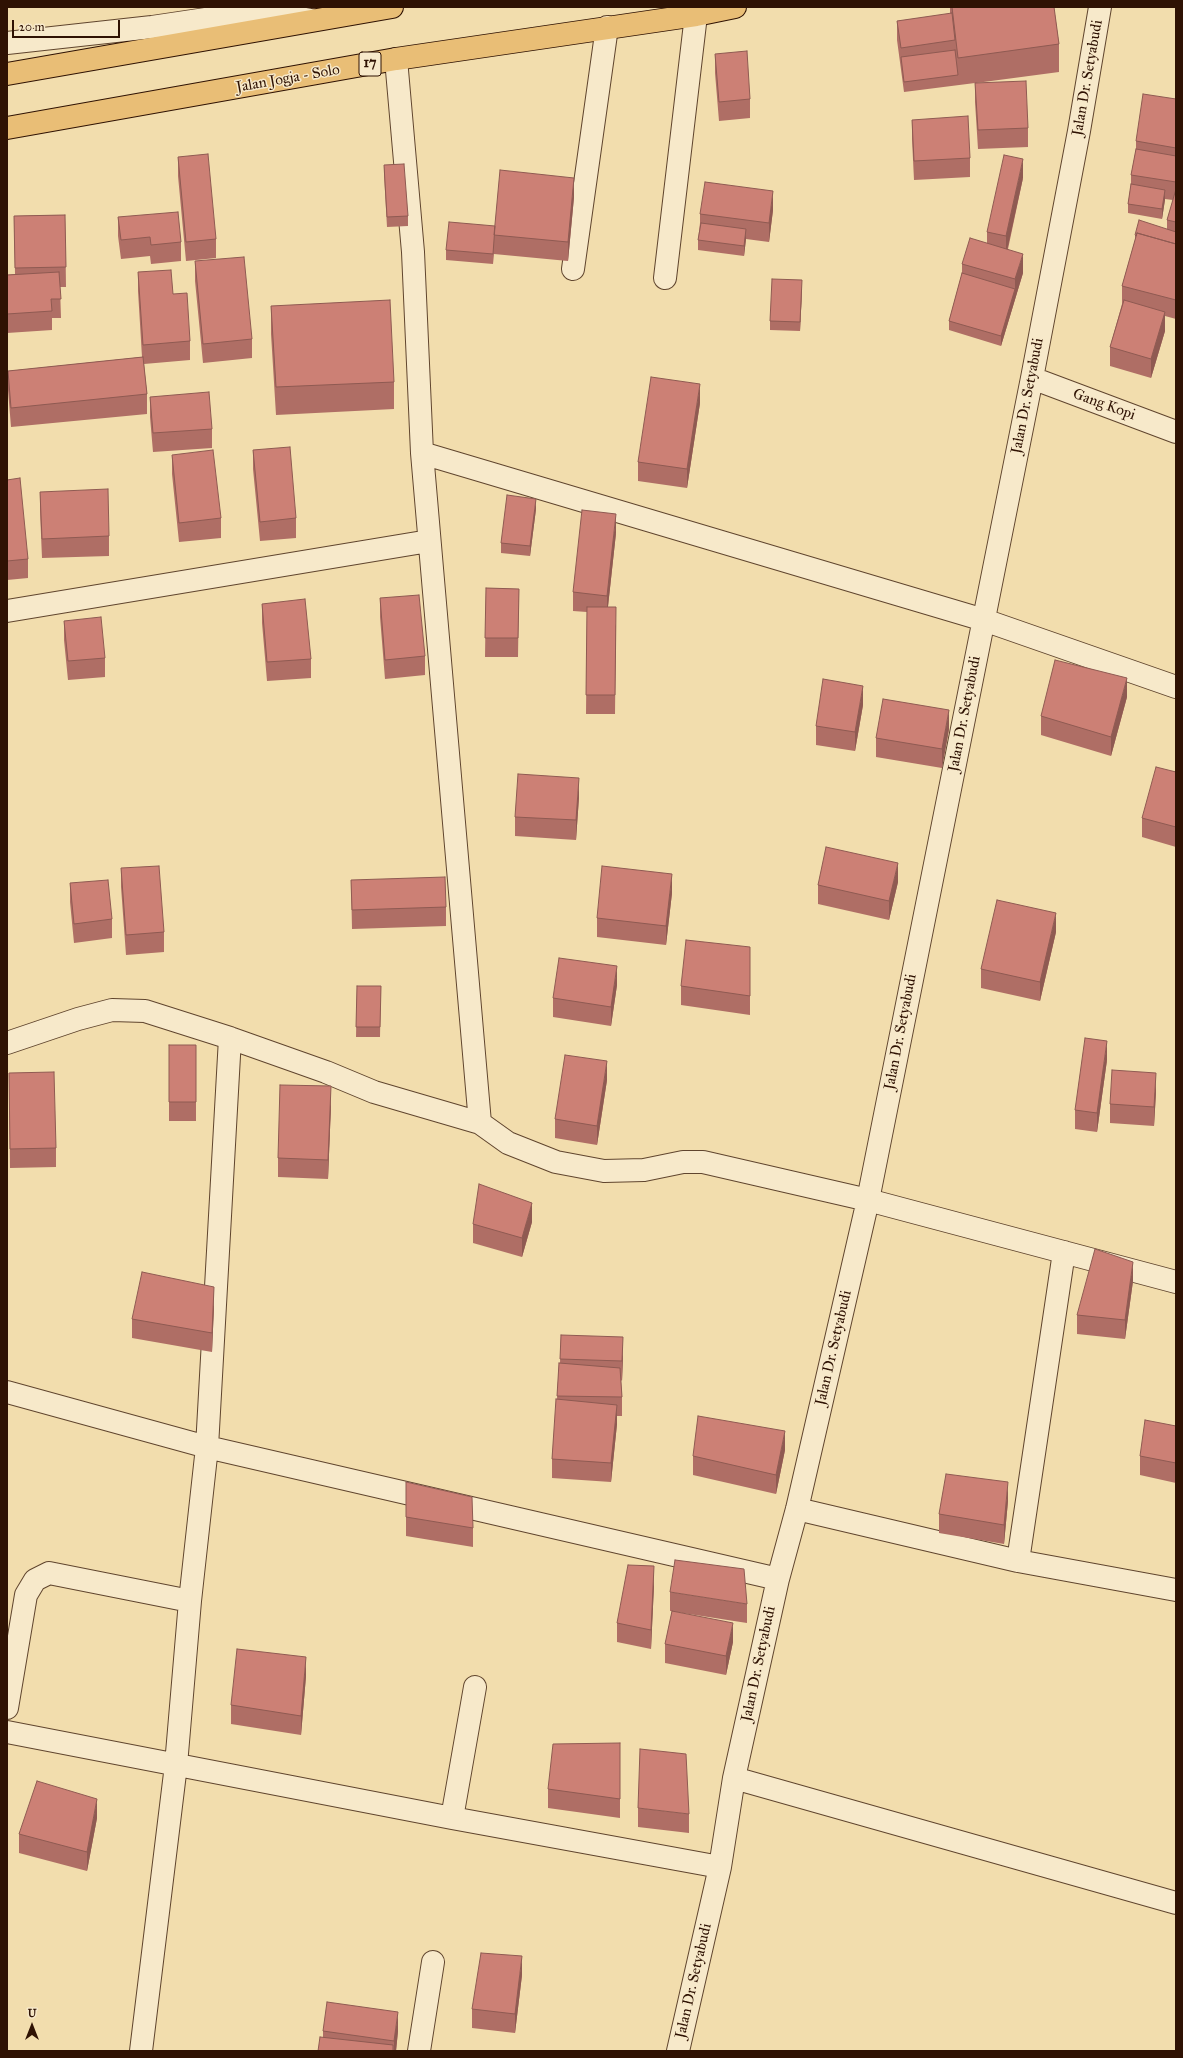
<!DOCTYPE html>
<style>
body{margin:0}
#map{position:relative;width:1183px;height:2058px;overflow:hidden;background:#f2ddad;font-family:"IM FELL Great Primer",serif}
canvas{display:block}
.frame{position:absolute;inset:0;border:8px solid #2f1203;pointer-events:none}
.north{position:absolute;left:12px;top:2006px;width:40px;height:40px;-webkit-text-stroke:3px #f7e9ca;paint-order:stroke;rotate:0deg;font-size:11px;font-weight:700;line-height:16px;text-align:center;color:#2f1203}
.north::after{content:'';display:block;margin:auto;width:14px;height:18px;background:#2f1203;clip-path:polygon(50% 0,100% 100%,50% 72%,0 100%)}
.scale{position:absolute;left:12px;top:20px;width:108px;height:18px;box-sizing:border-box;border:2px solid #2f1203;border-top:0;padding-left:5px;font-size:12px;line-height:14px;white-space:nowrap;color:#2f1203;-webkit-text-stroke:3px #f7e9ca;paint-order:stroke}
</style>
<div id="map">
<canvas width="1183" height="2058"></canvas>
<div class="frame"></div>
<div class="north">U</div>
<div class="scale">20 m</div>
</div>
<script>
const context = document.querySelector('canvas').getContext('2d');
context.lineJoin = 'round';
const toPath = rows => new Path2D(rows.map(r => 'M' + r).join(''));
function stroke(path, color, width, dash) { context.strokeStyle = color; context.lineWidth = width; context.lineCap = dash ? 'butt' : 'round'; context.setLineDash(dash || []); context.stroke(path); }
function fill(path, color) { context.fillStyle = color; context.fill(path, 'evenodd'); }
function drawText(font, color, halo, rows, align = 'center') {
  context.font = font + ' "IM FELL Great Primer",serif'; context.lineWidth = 3; context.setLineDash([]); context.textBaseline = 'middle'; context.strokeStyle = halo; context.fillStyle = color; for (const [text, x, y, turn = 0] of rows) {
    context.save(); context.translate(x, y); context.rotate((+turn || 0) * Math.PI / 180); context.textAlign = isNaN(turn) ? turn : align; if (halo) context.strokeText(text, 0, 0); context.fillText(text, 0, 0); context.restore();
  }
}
const minor = toPath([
 [7,43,152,27,226,16,273,13,311,20],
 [396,59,413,252,422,453,480,1123],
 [573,269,607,27],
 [665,278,696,15],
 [1032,378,1176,432],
 [422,453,984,620,1176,687],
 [7,611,429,541],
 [7,1043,78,1019,112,1010,145,1011,230,1038,326,1072,374,1092,480,1123,508,1143,556,1162,604,1171,644,1170,683,1162,703,1162,868,1200,1176,1282],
 [7,1392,207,1447,778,1579],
 [797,1509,1018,1561,1176,1590],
 [1018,1561,1064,1252],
 [7,1708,26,1595,35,1580,49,1573,190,1601],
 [7,1732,452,1818,720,1867],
 [734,1778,1176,1903],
 [452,1818,475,1687],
 [141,2051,176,1765,190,1601,207,1447,230,1038],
 [419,2051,433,1962],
 [678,2051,720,1867,734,1778,778,1579,797,1509,868,1200,1032,378,1079,131,1100,7]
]);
const highway = toPath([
 [7,74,392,7],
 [7,128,396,59,696,15,735,7]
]);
stroke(minor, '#60452e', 24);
stroke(highway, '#2f1203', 24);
stroke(minor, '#f7e9ca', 22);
stroke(highway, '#e9be76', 22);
fill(toPath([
 [950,7,1054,7,1059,44,1059,72,976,83,1028,128,1028,147,978,149,975,102,975,83,904,92,897,40,897,21,950,14],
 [715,54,750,99,750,118,719,121,715,73],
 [1176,99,1176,319,1165,316,1165,331,1151,378,1110,366,1110,347,1122,304,1122,286,1135,240,1135,235,1167,229,1167,220,1173,200,1165,199,1162,219,1128,213,1128,204,1131,184,1131,175,1136,149,1136,141],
 [912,120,970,158,970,177,914,180,912,139],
 [178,157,216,239,216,258,186,261,178,176],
 [384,165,408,216,408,226,387,227,384,174],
 [1023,178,1008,249,1023,273,1001,346,949,330,949,321,962,273,962,264,987,243,987,232],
 [574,197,568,261,494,254,493,264,446,260,446,250,495,226],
 [773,210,769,242,746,239,744,256,698,250,698,240,700,223,700,214],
 [65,215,66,287,60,287,61,318,52,318,52,330,7,333,7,275,15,274,14,216],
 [118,217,181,242,181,261,151,264,150,256,121,259,118,236],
 [195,261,252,339,252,358,203,363,195,281],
 [138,272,173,294,190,341,190,360,144,364,147,394,147,414,11,427,8,390,8,371,142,357,138,291],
 [802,290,800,331,770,330,770,321],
 [271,306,394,382,394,409,276,415,271,334],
 [150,397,212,429,212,448,153,452,150,417],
 [700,403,687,488,638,481,638,462],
 [253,450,296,518,296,538,260,541,253,469],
 [172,455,221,518,221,538,179,542,172,474],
 [7,480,28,559,28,578,7,580],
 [40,492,109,536,109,556,42,558,40,511],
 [536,509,530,556,501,553,501,543],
 [616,533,608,607,616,626,615,714,586,714,587,612,573,611,573,592],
 [486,588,519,589,518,657,485,657],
 [380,598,425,656,425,675,385,679,380,617],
 [262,604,311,659,311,678,267,681,262,623],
 [64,621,105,658,105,677,68,680,64,640],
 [1127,697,1111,756,1041,735,1041,716],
 [863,705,855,751,816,745,816,726],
 [949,729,942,768,876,757,876,738],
 [1176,772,1176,847,1142,837,1142,818],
 [579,797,576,840,515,836,515,817],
 [121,868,164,932,164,952,126,955,121,887],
 [351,880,446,907,446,926,352,929],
 [898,882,889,920,818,904,818,885],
 [70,883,112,919,112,938,74,943,70,902],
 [672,893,666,945,597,937,597,918],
 [1056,932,1040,1001,981,988,981,969],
 [750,947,750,1015,681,1005,681,986],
 [617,985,611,1026,553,1017,553,998],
 [357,986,381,986,380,1037,356,1037],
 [169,1045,196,1045,196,1121,169,1121],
 [1107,1060,1097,1132,1075,1129,1075,1110],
 [9,1073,56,1148,56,1167,10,1168],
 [607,1080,597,1145,555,1138,555,1119],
 [1156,1092,1154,1126,1110,1123,1110,1104],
 [331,1105,328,1179,278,1177,278,1158],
 [532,1222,522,1257,473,1243,473,1224],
 [1133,1281,1125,1339,1077,1334,1077,1315],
 [214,1306,212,1352,132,1338,132,1319],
 [561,1335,623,1356,622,1381,621,1380,622,1397,622,1416,617,1416,617,1424,611,1482,552,1478,552,1459,557,1399,559,1363,560,1363],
 [1176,1426,1176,1483,1140,1475,1140,1456],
 [785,1450,776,1494,693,1475,693,1456],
 [406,1482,473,1528,473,1547,406,1536],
 [1008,1501,1004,1544,939,1533,939,1514],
 [654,1585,651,1649,617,1642,617,1623],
 [670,1592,747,1604,747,1623,676,1612,733,1642,726,1675,665,1663,665,1644,672,1611,670,1611],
 [306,1676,301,1735,231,1724,231,1705],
 [620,1743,620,1818,548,1808,548,1789],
 [638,1808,689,1814,689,1833,638,1827],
 [97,1818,87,1871,19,1853,19,1834],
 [522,1975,515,2033,472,2028,472,2009],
 [323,2031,398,2031,396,2051,318,2051,323,2038]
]), '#af6e65');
fill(toPath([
 [1023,159,1023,178,1006,255,1006,236],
 [574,178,574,197,568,261,568,242],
 [1165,190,1165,200,1162,219,1162,209],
 [773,191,773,210,769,242,769,223],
 [746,229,746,239,744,256,744,246],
 [1023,254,1023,273,1001,346,1001,336,1015,289,1015,279],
 [802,280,802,290,800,331,800,322],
 [1165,312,1165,331,1151,378,1151,359],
 [700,384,700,403,687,488,687,469],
 [536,499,536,509,530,556,530,546],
 [616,514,616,533,607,615,607,596],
 [1127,678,1127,697,1111,756,1111,737],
 [863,686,863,705,855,751,855,732],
 [949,710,949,729,942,768,942,749],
 [579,778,579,797,576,840,576,820],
 [898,863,898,882,889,920,889,901],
 [672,874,672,893,666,945,666,926],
 [1056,913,1056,932,1040,1001,1040,982],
 [617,966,617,985,611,1026,611,1007],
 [1107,1041,1107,1060,1097,1132,1097,1113],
 [607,1061,607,1080,597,1145,597,1126],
 [1156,1073,1156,1092,1154,1126,1154,1107],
 [331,1086,331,1105,328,1179,328,1160],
 [532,1203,532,1222,522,1257,522,1238],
 [1133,1262,1133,1281,1125,1339,1125,1320],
 [214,1287,214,1306,212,1352,212,1333],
 [623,1337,623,1356,622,1381,622,1361],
 [617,1405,617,1424,611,1482,611,1463],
 [785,1431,785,1450,776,1494,776,1475],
 [1008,1482,1008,1501,1004,1544,1004,1525],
 [654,1566,654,1585,651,1649,651,1630],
 [733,1623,733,1642,726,1675,726,1656],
 [306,1657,306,1676,301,1735,301,1716],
 [97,1799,97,1818,87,1871,87,1852],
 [522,1956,522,1975,515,2033,515,2014],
 [398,2012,398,2031,396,2051,394,2051,394,2041]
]), '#8f5a52');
const building = toPath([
 [952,7,1054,7,1059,44,958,58,952,7],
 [952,13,955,40,901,48,897,21,952,13],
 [955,50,958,75,904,82,901,57,955,50],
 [747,51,750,99,719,102,715,54,747,51],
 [1026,81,1028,128,978,130,975,83,1026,81],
 [1143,94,1176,99,1176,148,1136,141,1143,94],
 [968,116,970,158,914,161,912,120,968,116],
 [1136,149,1176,156,1176,182,1131,175,1136,149],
 [208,154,216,239,186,242,178,157,208,154],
 [1004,155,1023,159,1006,236,987,232,1004,155],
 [404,164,408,216,387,217,384,165,404,164],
 [500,170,574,178,568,242,494,235,500,170],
 [705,182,773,191,769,223,700,214,705,182],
 [1131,184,1165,190,1162,209,1128,204,1131,184],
 [1176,189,1176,222,1167,220,1176,189],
 [178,212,181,242,151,245,150,237,121,240,118,217,178,212],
 [65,215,66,267,15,268,14,216,65,215],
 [1139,220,1176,232,1176,244,1137,233,1136,236,1135,235,1139,220],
 [449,222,495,226,493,254,446,250,449,222],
 [701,223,746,229,744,246,698,240,701,223],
 [1137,233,1176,244,1176,300,1122,286,1137,233],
 [970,238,1023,254,1015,279,962,264,970,238],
 [244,257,252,339,203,344,195,261,244,257],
 [171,270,173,294,187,293,190,341,143,345,138,272,171,270],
 [59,272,61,299,51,299,52,311,7,314,7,275,59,272],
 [962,273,1015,289,1001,336,949,321,962,273],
 [772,279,802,280,800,322,770,321,772,279],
 [390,300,394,382,276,387,271,306,390,300],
 [1124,300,1165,312,1151,359,1110,347,1124,300],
 [143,357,147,394,11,408,8,371,143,357],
 [651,377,700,384,687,469,638,462,651,377],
 [209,392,212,429,153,433,150,397,209,392],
 [290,447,296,518,260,522,253,450,290,447],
 [213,450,221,518,179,523,172,455,213,450],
 [20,478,28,559,7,561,7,480,20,478],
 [108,489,109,536,42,539,40,492,108,489],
 [507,495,536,499,530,546,501,543,507,495],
 [582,510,616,514,607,596,573,592,582,510],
 [486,588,519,589,518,638,485,638,486,588],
 [419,595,425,656,385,660,380,598,419,595],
 [305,599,311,659,267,662,262,604,305,599],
 [587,607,616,607,615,695,586,695,587,607],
 [101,617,105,658,68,661,64,621,101,617],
 [1055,660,1127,678,1111,737,1041,716,1055,660],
 [823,679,863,686,855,732,816,726,823,679],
 [883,699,949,710,942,749,876,738,883,699],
 [1156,767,1176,772,1176,827,1142,818,1156,767],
 [518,774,579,778,576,820,515,817,518,774],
 [826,847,898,863,889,901,818,885,826,847],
 [159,866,164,932,126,935,121,868,159,866],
 [602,866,672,874,666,926,597,918,602,866],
 [445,877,446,907,352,910,351,880,445,877],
 [108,880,112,919,74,924,70,883,108,880],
 [997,900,1056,913,1040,982,981,969,997,900],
 [686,940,750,947,750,996,681,986,686,940],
 [559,958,617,966,611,1007,553,998,559,958],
 [357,986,381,986,380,1027,356,1027,357,986],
 [1085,1038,1107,1041,1097,1113,1075,1110,1085,1038],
 [169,1045,196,1045,196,1102,169,1102,169,1045],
 [565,1055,607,1061,597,1126,555,1119,565,1055],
 [1112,1070,1156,1073,1154,1107,1110,1104,1112,1070],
 [54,1072,56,1148,10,1149,9,1073,54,1072],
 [280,1085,331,1086,328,1160,278,1158,280,1085],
 [479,1184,532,1203,522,1238,473,1224,479,1184],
 [1095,1249,1133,1262,1125,1320,1077,1315,1095,1249],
 [142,1272,214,1287,212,1333,132,1319,142,1272],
 [561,1335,623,1337,622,1361,560,1359,561,1335],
 [559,1363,620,1368,622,1397,557,1396,559,1363],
 [556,1399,617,1405,611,1463,552,1459,556,1399],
 [698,1416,785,1431,776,1475,693,1456,698,1416],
 [1145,1420,1176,1426,1176,1463,1140,1456,1145,1420],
 [946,1474,1008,1482,1004,1525,939,1514,946,1474],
 [406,1482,472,1497,473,1528,406,1517,406,1482],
 [675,1560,744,1569,747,1604,670,1592,675,1560],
 [628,1565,654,1566,651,1630,617,1623,628,1565],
 [672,1611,733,1623,726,1656,665,1644,672,1611],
 [237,1649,306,1657,301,1716,231,1705,237,1649],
 [620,1743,620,1799,548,1789,553,1744,620,1743],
 [640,1749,686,1754,689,1814,638,1808,640,1749],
 [37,1781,97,1799,87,1852,19,1834,37,1781],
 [481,1953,522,1956,515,2014,472,2009,481,1953],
 [327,2002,398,2012,394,2041,323,2031,327,2002],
 [320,2037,393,2045,393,2051,318,2051,320,2037]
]);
fill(building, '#cc8075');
stroke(building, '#8f5a52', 1);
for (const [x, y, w] of [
 [370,64,22]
]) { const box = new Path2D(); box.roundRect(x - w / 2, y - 12, w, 24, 3); context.fillStyle = '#f7e9ca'; context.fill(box); stroke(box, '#2f1203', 1); }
drawText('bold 14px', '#2f1203', null, [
 ["17",370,64]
]);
drawText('15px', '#2f1203', '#f7e9ca', [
 ["Jalan Dr. Setyabudi",1088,78,-80],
 ["Jalan Jogja - Solo",288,79,-10],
 ["Jalan Dr. Setyabudi",1028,396,-79],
 ["Gang Kopi",1104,405,20],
 ["Jalan Dr. Setyabudi",965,714,-79],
 ["Jalan Dr. Setyabudi",901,1032,-79],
 ["Jalan Dr. Setyabudi",834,1348,-77],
 ["Jalan Dr. Setyabudi",759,1664,-78],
 ["Jalan Dr. Setyabudi",694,1981,-77]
]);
</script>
